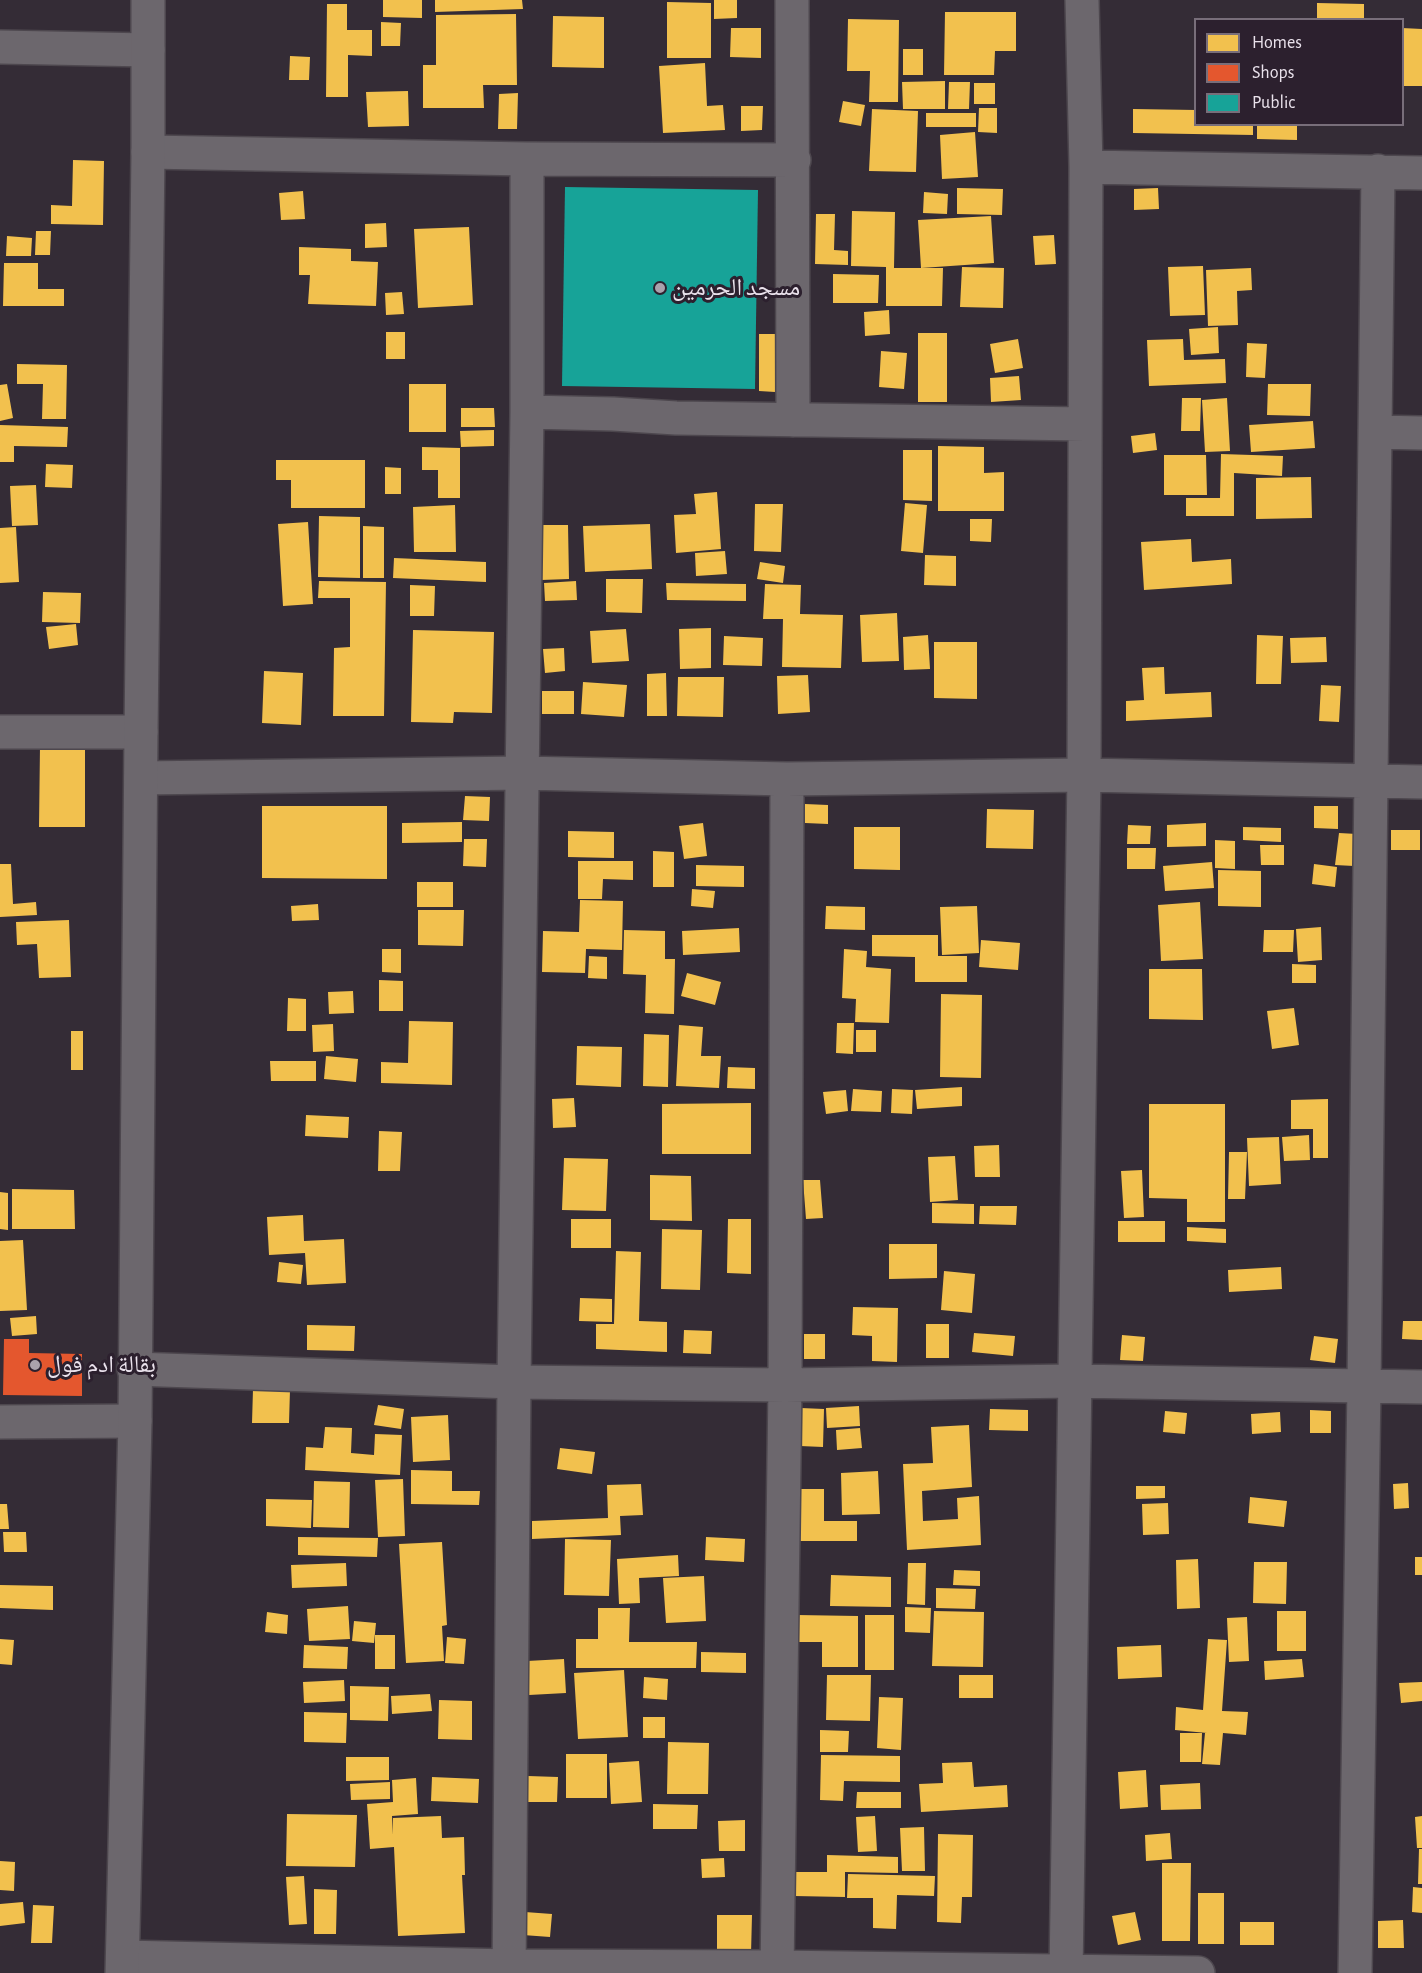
<!DOCTYPE html>
<meta charset="utf-8">
<style>
body{margin:0}
#map{position:relative;width:1422px;height:1973px;overflow:hidden;background:#342c36;font-family:"Alegreya Sans",sans-serif}
canvas{display:block}
.legend{position:absolute;left:1194px;top:18px;width:210px;height:108px;box-sizing:border-box;background:#2c202e;border:2px solid #786e7a;margin:0;padding:8px 10px;list-style:none;font-size:18px;color:#eae2ec}
.legend li{display:flex;align-items:center;gap:12px;height:30px}
.legend b{width:30px;border:2px solid #786e7a}
</style>
<div id="map">
<canvas width="1422" height="1973"></canvas>
<ul class="legend">
<li><b style="height:16px;background:#f2c14e"></b>Homes</li>
<li><b style="height:16px;background:#e4572e"></b>Shops</li>
<li><b style="height:16px;background:#17a398"></b>Public</li>
</ul>
</div>
<script>
const context = document.querySelector('canvas').getContext('2d');
context.lineJoin = 'round';
function fill(path, color) { context.fillStyle = color; context.fill(path, 'evenodd'); }
const toPath = rows => new Path2D(rows.map(r => 'M' + r).join(''));
function stroke(path, color, width, dash) { context.strokeStyle = color; context.lineWidth = width; context.lineCap = dash ? 'butt' : 'round'; context.setLineDash(dash || []); context.stroke(path); }
function drawText(font, color, halo, rows, align = 'center') {
  context.font = font + ' "Alegreya Sans","Noto Naskh Arabic",sans-serif'; context.lineWidth = 6; context.setLineDash([]); context.textBaseline = 'middle'; context.strokeStyle = halo; context.fillStyle = color; for (const [text, x, y, turn = 0] of rows) {
    context.save(); context.translate(x, y); context.rotate((+turn || 0) * Math.PI / 180); context.textAlign = isNaN(turn) ? turn : align; if (halo) context.strokeText(text, 0, 0); context.fillText(text, 0, 0); context.restore();
  }
}
fill(toPath([
 [383,0,422,0,422,18,383,17],
 [435,0,522,0,523,9,435,12],
 [714,0,737,0,737,18,714,19],
 [667,2,711,3,711,58,667,58],
 [1317,3,1364,4,1364,20,1317,20],
 [327,4,347,4,347,30,372,30,372,56,348,55,348,97,326,97],
 [945,12,1016,12,1016,51,995,51,994,75,944,75],
 [516,14,517,85,483,85,484,108,423,108,423,65,436,65,436,15],
 [553,16,604,17,604,68,552,67],
 [848,19,899,20,898,102,869,102,870,71,847,71],
 [381,22,401,23,400,46,381,46],
 [731,28,761,28,761,58,730,57],
 [1402,28,1422,29,1422,86,1402,86],
 [903,49,923,49,923,75,903,75],
 [290,56,310,57,309,80,289,80],
 [705,63,707,106,723,105,725,130,663,133,659,66],
 [945,81,945,109,903,109,902,82],
 [949,82,970,82,969,109,948,109],
 [974,83,995,83,995,104,974,104],
 [408,91,409,126,368,127,366,92],
 [518,93,517,129,498,129,499,94],
 [843,101,865,105,861,126,839,122],
 [741,106,763,106,762,130,741,131],
 [979,108,997,108,997,133,978,132],
 [872,109,918,111,916,172,869,171],
 [1133,109,1196,110,1196,124,1253,124,1253,135,1133,133],
 [926,113,976,113,976,127,926,127],
 [1257,124,1297,124,1297,140,1257,139],
 [975,132,978,177,942,179,940,135],
 [73,160,104,161,103,225,51,224,51,205,72,206],
 [957,188,1003,189,1002,215,957,214],
 [1158,188,1159,209,1134,210,1134,189],
 [303,191,305,219,281,220,279,193],
 [924,192,948,194,947,214,923,213],
 [852,211,895,212,894,268,943,268,942,306,886,306,886,267,851,266],
 [816,214,835,214,834,250,848,251,848,265,815,264],
 [991,216,994,263,921,268,918,220],
 [386,223,387,247,365,248,365,224],
 [469,227,473,305,418,308,414,229],
 [36,231,51,231,50,255,35,255],
 [1054,235,1056,264,1035,265,1033,236],
 [7,236,32,238,31,256,6,256],
 [299,247,351,249,351,261,378,262,376,306,308,304,310,275,299,275],
 [4,263,38,263,38,289,64,289,64,306,3,306],
 [1203,266,1205,315,1170,316,1168,267],
 [962,267,1004,268,1003,308,960,307],
 [1251,268,1252,290,1237,291,1238,325,1208,326,1206,270],
 [833,274,879,275,878,303,833,303],
 [402,292,404,314,386,315,385,293],
 [889,310,890,334,865,336,864,312],
 [1218,327,1219,353,1191,355,1189,329],
 [386,332,405,332,405,359,386,359],
 [918,333,947,333,947,402,918,402],
 [759,334,775,334,775,392,759,391],
 [1018,339,1023,368,995,373,990,344],
 [1183,339,1184,360,1225,359,1226,383,1149,386,1147,340],
 [1247,343,1267,344,1265,378,1246,377],
 [881,351,907,353,904,389,879,387],
 [17,364,67,365,66,419,42,419,43,384,17,384],
 [1019,376,1021,400,991,402,990,378],
 [7,384,13,418,0,421,0,385],
 [409,384,446,384,446,432,409,432],
 [1268,384,1311,384,1310,416,1267,415],
 [1182,398,1201,398,1200,431,1181,431],
 [1227,398,1230,451,1205,452,1202,400],
 [461,408,494,408,495,427,461,427],
 [1313,421,1315,448,1251,452,1249,425],
 [0,425,68,427,67,447,14,446,14,462,0,462],
 [494,430,494,446,461,447,460,431],
 [1155,433,1157,450,1133,453,1131,436],
 [938,446,984,447,984,473,1004,472,1004,511,938,511],
 [422,447,460,448,460,498,438,498,438,470,422,470],
 [903,450,932,450,932,501,903,500],
 [1221,454,1283,456,1282,476,1234,473,1234,516,1186,516,1186,498,1220,498],
 [1164,455,1206,455,1207,495,1164,495],
 [276,460,365,460,365,508,291,508,291,480,276,480],
 [46,464,73,465,72,488,45,487],
 [385,467,401,468,401,494,385,494],
 [1311,477,1312,518,1256,519,1256,478],
 [36,485,38,525,12,526,10,486],
 [717,492,721,549,676,553,674,515,696,514,694,494],
 [905,503,927,505,923,553,901,551],
 [755,504,783,504,781,552,754,551],
 [455,505,456,552,414,552,413,507],
 [319,516,360,517,360,578,318,577],
 [970,519,992,519,991,542,970,541],
 [308,522,313,604,283,606,278,524],
 [650,524,652,569,585,572,583,526],
 [541,525,568,525,569,579,541,580],
 [363,526,384,527,384,578,363,578],
 [16,527,19,582,0,583,0,528],
 [1191,539,1192,562,1231,559,1232,584,1144,590,1141,542],
 [725,551,727,574,696,576,695,553],
 [925,555,956,556,956,586,924,585],
 [394,558,486,562,486,582,393,578],
 [760,562,785,566,783,583,757,579],
 [606,579,643,579,642,613,606,612],
 [319,581,386,582,384,716,333,716,334,648,350,647,350,598,318,598],
 [576,581,577,600,545,601,544,583],
 [666,583,746,584,746,601,667,600],
 [765,584,801,585,800,614,843,615,841,668,782,667,783,619,763,619],
 [410,585,435,586,434,616,410,616],
 [43,592,81,593,80,623,42,622],
 [897,613,899,661,862,662,860,615],
 [76,624,78,645,49,649,46,627],
 [711,628,711,668,680,669,679,629],
 [626,629,629,661,592,663,590,631],
 [413,630,494,632,492,713,454,712,453,723,411,722],
 [928,635,930,669,904,670,903,637],
 [1257,635,1283,636,1281,684,1256,684],
 [724,636,763,638,762,666,723,665],
 [1326,637,1327,662,1291,663,1290,638],
 [934,642,977,642,977,699,934,698],
 [564,648,565,671,545,673,543,649],
 [1164,667,1165,694,1211,692,1212,717,1126,721,1126,701,1144,700,1142,668],
 [264,671,303,673,301,725,262,723],
 [666,673,667,716,647,716,647,674],
 [808,675,810,712,778,714,777,676],
 [678,677,724,677,723,717,677,716],
 [583,682,627,685,624,717,581,714],
 [1321,685,1341,686,1339,722,1319,721],
 [542,691,574,691,574,714,542,714],
 [40,746,85,746,85,827,39,827],
 [465,796,490,797,489,821,463,820],
 [805,804,828,805,828,824,805,823],
 [262,806,387,806,387,879,262,878],
 [1314,806,1338,806,1338,829,1314,828],
 [987,809,1034,810,1033,849,986,848],
 [462,822,462,842,402,843,402,823],
 [703,823,707,856,684,859,679,826],
 [1206,823,1206,846,1167,847,1167,825],
 [1128,825,1151,826,1150,844,1127,844],
 [854,827,900,827,900,870,854,869],
 [1243,827,1281,828,1281,842,1243,840],
 [1391,830,1420,830,1420,850,1391,850],
 [568,831,614,832,614,858,568,857],
 [1339,833,1357,834,1354,866,1335,865],
 [464,839,487,839,486,867,463,866],
 [1215,840,1235,841,1235,869,1215,868],
 [1260,845,1284,845,1284,865,1261,865],
 [1127,848,1156,848,1155,869,1127,869],
 [653,851,674,852,674,887,653,887],
 [578,861,633,861,633,880,603,879,602,899,578,899],
 [1212,862,1214,888,1165,891,1163,866],
 [0,864,11,864,13,904,36,902,37,915,0,917],
 [1314,864,1337,867,1335,887,1312,884],
 [696,865,744,866,744,887,696,886],
 [1218,870,1261,871,1261,907,1218,906],
 [417,882,453,882,453,907,417,907],
 [692,889,715,891,713,908,691,906],
 [580,900,623,901,622,950,586,949,585,973,542,972,543,931,579,932],
 [1200,902,1203,959,1161,961,1158,905],
 [318,904,319,920,292,921,291,906],
 [826,906,865,907,865,930,825,929],
 [977,906,979,953,942,955,940,907],
 [418,910,464,910,463,946,418,945],
 [69,920,71,977,39,978,37,944,17,945,16,922],
 [1321,927,1322,960,1298,962,1296,929],
 [739,928,740,952,683,955,682,931],
 [624,930,665,931,665,959,675,959,674,1014,645,1013,646,975,623,974],
 [1264,930,1294,930,1293,952,1263,952],
 [872,935,938,935,938,956,967,956,967,982,915,982,915,957,872,956],
 [981,940,1020,943,1018,970,979,967],
 [382,949,401,949,401,973,382,972],
 [844,949,867,951,866,967,891,969,889,1023,855,1022,856,999,842,998],
 [589,956,607,957,607,979,588,978],
 [1292,964,1316,965,1316,983,1292,983],
 [1149,969,1202,969,1203,1020,1149,1019],
 [687,973,721,982,715,1005,681,996],
 [379,980,403,981,403,1011,379,1011],
 [353,991,354,1013,329,1014,328,992],
 [941,994,982,995,981,1078,940,1077],
 [288,998,306,999,306,1031,287,1031],
 [1294,1008,1299,1045,1272,1049,1267,1011],
 [409,1021,453,1022,452,1085,381,1083,381,1062,408,1063],
 [837,1023,854,1023,853,1054,836,1053],
 [333,1024,334,1051,313,1052,312,1025],
 [679,1025,703,1027,701,1056,721,1056,719,1088,676,1086],
 [856,1030,876,1030,876,1052,856,1052],
 [71,1031,83,1031,83,1070,71,1070],
 [644,1034,669,1035,668,1087,643,1086],
 [577,1046,622,1047,621,1087,576,1085],
 [326,1056,358,1059,356,1082,324,1079],
 [270,1061,316,1061,316,1081,271,1081],
 [728,1067,755,1068,755,1089,727,1088],
 [962,1087,962,1106,917,1109,915,1090],
 [853,1089,882,1091,881,1112,851,1111],
 [892,1089,913,1090,912,1114,891,1113],
 [846,1090,848,1111,826,1114,823,1092],
 [574,1098,576,1127,553,1128,552,1099],
 [1328,1099,1328,1158,1313,1158,1313,1129,1291,1129,1291,1100],
 [751,1103,751,1154,662,1154,662,1104],
 [1149,1104,1225,1104,1225,1222,1187,1222,1187,1199,1149,1198],
 [306,1115,349,1117,348,1138,305,1136],
 [379,1131,402,1132,400,1171,378,1171],
 [1309,1135,1310,1160,1284,1161,1282,1137],
 [1279,1137,1281,1184,1249,1186,1247,1138],
 [999,1145,1000,1177,975,1177,974,1146],
 [1229,1152,1247,1152,1245,1199,1228,1199],
 [955,1156,958,1200,930,1202,928,1157],
 [564,1158,608,1159,606,1211,562,1210],
 [1142,1170,1144,1217,1124,1218,1121,1171],
 [650,1175,691,1176,692,1221,650,1220],
 [803,1180,820,1180,823,1218,806,1219],
 [12,1189,74,1190,75,1229,12,1229],
 [0,1192,8,1193,8,1230,0,1229],
 [932,1203,974,1204,974,1224,932,1223],
 [980,1206,1017,1206,1016,1225,979,1224],
 [303,1215,304,1241,344,1239,346,1283,307,1285,305,1253,269,1255,267,1217],
 [571,1219,611,1219,611,1248,571,1248],
 [728,1219,751,1219,751,1274,727,1273],
 [1118,1221,1165,1221,1165,1242,1118,1242],
 [1187,1227,1226,1229,1226,1243,1187,1241],
 [662,1229,702,1230,700,1290,661,1289],
 [23,1240,27,1310,0,1311,0,1241],
 [889,1244,937,1244,937,1278,889,1279],
 [616,1251,641,1252,639,1321,667,1322,667,1352,596,1349,596,1324,614,1324],
 [279,1262,303,1265,301,1284,277,1282],
 [1281,1267,1282,1289,1229,1292,1228,1270],
 [944,1271,975,1274,972,1313,941,1310],
 [580,1298,612,1299,612,1322,579,1321],
 [853,1307,898,1308,897,1362,872,1361,872,1336,852,1335],
 [36,1316,37,1334,12,1336,10,1318],
 [1403,1321,1422,1321,1422,1340,1402,1339],
 [926,1324,949,1324,949,1358,926,1358],
 [307,1325,355,1326,354,1351,307,1350],
 [684,1330,712,1331,711,1354,683,1353],
 [974,1333,1015,1336,1013,1356,972,1352],
 [804,1334,825,1334,825,1359,804,1359],
 [1122,1335,1145,1337,1143,1361,1120,1360],
 [1314,1336,1338,1339,1335,1363,1310,1360],
 [253,1389,290,1390,289,1423,252,1423],
 [378,1405,404,1409,401,1429,374,1425],
 [859,1406,860,1426,827,1428,826,1408],
 [801,1408,824,1409,823,1447,800,1446],
 [990,1409,1028,1410,1028,1431,989,1430],
 [1310,1410,1331,1411,1331,1433,1310,1433],
 [1165,1411,1187,1413,1185,1434,1163,1432],
 [1280,1412,1281,1432,1252,1434,1251,1414],
 [448,1415,450,1460,413,1462,411,1417],
 [969,1425,972,1487,922,1491,923,1521,958,1519,957,1498,979,1496,981,1545,907,1550,903,1464,933,1463,931,1427],
 [325,1427,352,1428,351,1453,374,1455,375,1434,402,1435,400,1475,305,1470,306,1447,323,1448],
 [860,1428,862,1448,837,1450,836,1430],
 [560,1448,595,1452,592,1474,557,1469],
 [411,1470,452,1471,452,1491,480,1491,479,1505,411,1504],
 [878,1471,880,1514,842,1515,841,1473],
 [403,1479,405,1536,378,1537,375,1480],
 [314,1481,350,1482,349,1528,313,1527],
 [1408,1483,1409,1508,1394,1509,1393,1484],
 [641,1484,643,1515,620,1516,621,1535,532,1539,532,1521,608,1518,607,1485],
 [1136,1486,1165,1486,1165,1498,1136,1499],
 [800,1489,824,1489,824,1521,857,1521,857,1541,799,1541],
 [1250,1497,1287,1501,1284,1527,1248,1523],
 [266,1499,312,1500,311,1528,266,1526],
 [1168,1503,1169,1534,1143,1535,1142,1504],
 [0,1504,7,1504,9,1529,0,1529],
 [3,1532,26,1532,27,1552,4,1552],
 [298,1537,378,1538,377,1557,298,1555],
 [706,1537,745,1539,744,1562,705,1560],
 [565,1539,611,1540,609,1596,564,1595],
 [442,1542,447,1625,442,1626,444,1661,406,1663,399,1544],
 [678,1555,679,1576,639,1578,640,1603,619,1604,617,1559],
 [1415,1557,1422,1557,1422,1575,1415,1575],
 [1198,1559,1200,1608,1177,1609,1176,1560],
 [1254,1562,1287,1562,1286,1604,1253,1603],
 [346,1563,347,1586,292,1588,291,1565],
 [908,1563,926,1563,925,1605,907,1604],
 [954,1570,980,1571,980,1586,953,1585],
 [831,1575,891,1577,891,1607,830,1606],
 [704,1576,706,1621,666,1623,663,1578],
 [0,1585,53,1586,53,1610,0,1608],
 [936,1588,976,1589,975,1609,936,1608],
 [348,1606,350,1639,309,1641,307,1609],
 [905,1607,931,1608,930,1633,905,1632],
 [598,1608,630,1608,629,1642,697,1642,696,1668,576,1668,576,1639,598,1639],
 [934,1611,984,1612,983,1667,932,1666],
 [1277,1611,1306,1611,1306,1651,1277,1651],
 [267,1612,288,1615,287,1634,265,1632],
 [797,1615,858,1616,858,1667,822,1667,822,1642,797,1642],
 [865,1615,894,1615,894,1670,865,1670],
 [1247,1617,1249,1661,1229,1662,1227,1618],
 [354,1621,376,1623,374,1643,352,1641],
 [375,1635,395,1635,395,1669,375,1669],
 [447,1637,466,1639,464,1664,445,1663],
 [0,1639,14,1640,12,1665,0,1664],
 [1208,1639,1227,1640,1222,1711,1248,1712,1246,1735,1223,1733,1220,1765,1202,1764,1205,1733,1207,1733,1175,1730,1176,1707,1203,1710],
 [304,1645,348,1647,347,1669,303,1668],
 [1161,1645,1162,1677,1118,1679,1117,1647],
 [701,1652,746,1653,746,1673,701,1672],
 [564,1659,566,1693,529,1695,527,1661],
 [1302,1659,1304,1677,1265,1680,1264,1661],
 [624,1670,628,1737,578,1739,574,1673],
 [827,1675,871,1675,870,1721,826,1720],
 [959,1675,993,1675,993,1698,959,1698],
 [644,1677,668,1679,667,1700,643,1698],
 [344,1680,345,1701,304,1703,303,1682],
 [1422,1682,1422,1701,1401,1703,1399,1683],
 [350,1686,389,1687,388,1721,350,1720],
 [430,1694,432,1711,392,1714,391,1696],
 [879,1697,903,1698,901,1750,877,1748],
 [439,1700,472,1701,472,1740,438,1739],
 [304,1712,347,1713,346,1743,304,1742],
 [643,1717,665,1717,665,1738,643,1738],
 [820,1730,849,1731,848,1752,820,1752],
 [1180,1733,1202,1733,1201,1762,1180,1762],
 [668,1742,709,1743,708,1794,667,1794],
 [566,1754,607,1754,607,1798,566,1798],
 [821,1755,900,1756,900,1782,844,1781,843,1801,820,1800],
 [346,1757,389,1757,389,1780,346,1781],
 [639,1761,642,1802,611,1804,609,1763],
 [972,1762,974,1787,1007,1785,1008,1807,921,1812,919,1784,943,1783,942,1763],
 [1146,1770,1148,1807,1120,1809,1118,1772],
 [528,1776,558,1777,557,1802,526,1802],
 [432,1777,479,1779,478,1803,431,1801],
 [416,1778,418,1814,392,1816,393,1835,393,1818,441,1816,442,1838,464,1837,465,1875,462,1875,465,1933,398,1936,394,1847,370,1849,367,1804,393,1802,392,1780],
 [390,1782,390,1799,351,1800,350,1784],
 [1200,1783,1201,1809,1161,1810,1160,1785],
 [857,1792,901,1792,901,1808,856,1808],
 [653,1804,698,1805,697,1829,653,1829],
 [287,1814,357,1815,355,1867,286,1866],
 [875,1816,877,1851,858,1852,856,1817],
 [1422,1816,1422,1848,1417,1848,1415,1817],
 [745,1820,745,1851,719,1851,718,1821],
 [924,1827,925,1871,902,1871,900,1828],
 [1170,1833,1172,1859,1146,1861,1145,1835],
 [938,1834,973,1835,972,1897,962,1897,961,1923,937,1922],
 [1419,1849,1422,1849,1422,1884,1418,1884],
 [827,1855,898,1857,898,1873,845,1872,845,1897,794,1896,795,1872,827,1872],
 [724,1858,725,1877,702,1878,701,1859],
 [0,1861,15,1862,14,1891,0,1890],
 [1162,1863,1191,1863,1190,1941,1162,1941],
 [848,1874,935,1876,934,1896,897,1895,896,1929,873,1928,873,1898,847,1898],
 [304,1876,307,1924,289,1925,286,1877],
 [1413,1887,1422,1888,1422,1913,1412,1912],
 [314,1889,337,1890,336,1934,314,1934],
 [1198,1893,1224,1893,1224,1944,1198,1944],
 [23,1902,25,1923,0,1926,0,1904],
 [33,1905,54,1906,52,1943,31,1943],
 [525,1912,552,1914,550,1937,523,1935],
 [1135,1912,1141,1940,1118,1945,1112,1916],
 [717,1915,752,1915,751,1954,717,1953],
 [1403,1920,1404,1948,1378,1948,1378,1921],
 [1240,1922,1274,1922,1274,1945,1240,1945]
]), '#f2c14e');
fill(toPath([
 [4,1339,29,1339,29,1353,82,1354,82,1396,3,1395]
]), '#e4572e');
fill(toPath([
 [565,187,758,190,755,389,562,386]
]), '#17a398');
const minor = toPath([
 [792,0,793,420],
 [0,47,148,50],
 [148,152,527,159,794,160],
 [1086,167,1422,173],
 [527,412,613,414,676,418,1085,424],
 [1375,432,1422,433],
 [0,732,141,732],
 [141,778,523,773,787,779,1084,775,1422,782],
 [134,1369,514,1382,785,1385,1074,1381,1422,1387],
 [0,1422,135,1421],
 [123,1957,509,1966,777,1967,1198,1973],
 [509,1973,514,1382,527,412,527,159],
 [777,1973,785,1385,787,779],
 [1066,1973,1084,775,1086,167,1082,0],
 [1355,1973,1364,1386,1378,171]
]);
const tertiary = toPath([
 [122,1973,135,1421,141,732,148,152,148,0]
]);
stroke(minor, '#4d474e', 36);
stroke(tertiary, '#4d474e', 36);
stroke(minor, '#6c676d', 33);
stroke(tertiary, '#6c676d', 33);
for (const [x, y, r, color] of [
 [660,288,6,"#aaa2ac"],
 [35,1365,6,"#aaa2ac"]
]) { const dot = new Path2D(); dot.arc(x, y, r, 0, 2 * Math.PI); context.fillStyle = color; context.fill(dot); stroke(dot, '#2c202e', 2); }
drawText('24px', '#eae2ec', '#2c202e', [
 ["مسجد الحرمين",672,288],
 ["بقالة ادم فول",47,1365]
], 'left');
</script>
